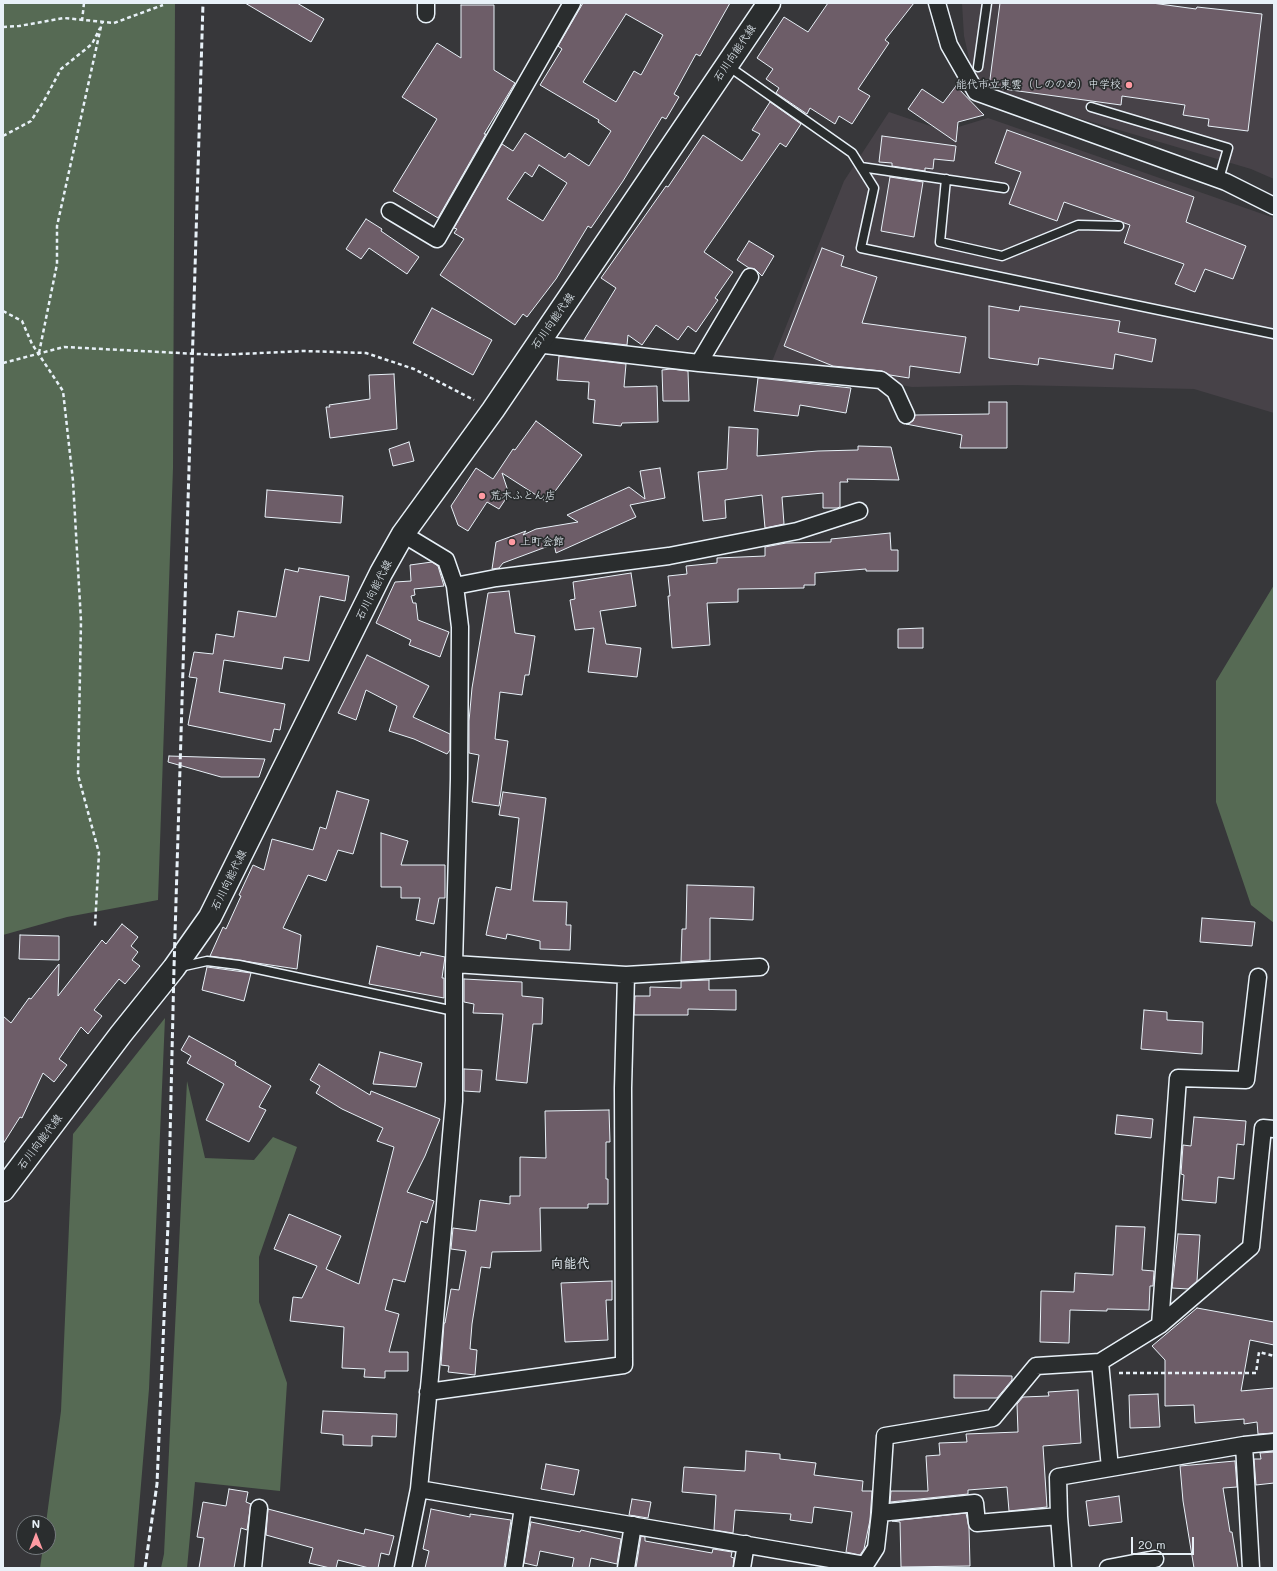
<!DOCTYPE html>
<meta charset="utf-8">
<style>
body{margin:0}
#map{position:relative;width:1277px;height:1571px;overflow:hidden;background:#37373a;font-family:Mali,sans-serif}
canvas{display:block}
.frame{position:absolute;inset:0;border:4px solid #e8f1f8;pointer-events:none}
.north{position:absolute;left:16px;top:1515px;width:40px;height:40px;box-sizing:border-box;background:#2a2d2e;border:1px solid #767b7f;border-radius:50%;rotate:0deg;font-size:11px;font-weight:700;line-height:16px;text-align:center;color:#e8f1f8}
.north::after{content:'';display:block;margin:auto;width:14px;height:18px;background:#ff9aa2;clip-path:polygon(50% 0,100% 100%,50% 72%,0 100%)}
.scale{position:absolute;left:1131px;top:1537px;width:63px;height:18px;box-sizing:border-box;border:2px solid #e8f1f8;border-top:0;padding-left:5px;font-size:12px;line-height:14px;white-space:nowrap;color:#e8f1f8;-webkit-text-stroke:3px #2a2d2e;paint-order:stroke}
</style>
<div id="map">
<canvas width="1277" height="1571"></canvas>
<div class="frame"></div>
<div class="north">N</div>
<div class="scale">20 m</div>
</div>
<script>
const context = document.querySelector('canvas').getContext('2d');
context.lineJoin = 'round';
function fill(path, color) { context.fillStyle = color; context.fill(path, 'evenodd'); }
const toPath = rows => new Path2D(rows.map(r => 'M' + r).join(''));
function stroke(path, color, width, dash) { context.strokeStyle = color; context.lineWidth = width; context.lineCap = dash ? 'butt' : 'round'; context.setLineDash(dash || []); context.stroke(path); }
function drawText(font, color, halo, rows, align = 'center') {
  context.font = font + ' Mali,"Klee One",sans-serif'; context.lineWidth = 3.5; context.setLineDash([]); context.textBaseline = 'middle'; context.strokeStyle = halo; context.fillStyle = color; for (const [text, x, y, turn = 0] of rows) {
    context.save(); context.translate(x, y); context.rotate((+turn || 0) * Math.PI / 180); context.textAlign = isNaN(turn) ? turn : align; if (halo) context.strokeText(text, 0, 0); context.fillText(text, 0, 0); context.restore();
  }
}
fill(toPath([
 [962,3,1274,3,1274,179,1251,169,994,93,973,76,964,36],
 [889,112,945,131,988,118,1274,218,1274,413,1194,389,1015,385,912,387,771,364,844,181]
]), '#474248');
fill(toPath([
 [3,3,175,3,173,468,158,900,67,917,3,935],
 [1274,585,1274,923,1251,905,1216,802,1216,681],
 [165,1018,149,1389,134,1568,40,1568,43,1547,48,1547,48,1523,46,1523,61,1411,73,1134],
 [187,1081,205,1158,254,1160,273,1137,297,1147,259,1257,259,1302,287,1383,280,1491,195,1482,187,1568,161,1568,164,1554]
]), '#566a54');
const building = toPath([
 [245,3,297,3,324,19,311,42,245,3],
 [583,3,730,3,700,56,696,54,674,94,679,97,666,119,662,117,623,181,591,228,588,226,556,279,527,317,523,314,515,325,440,275,464,239,454,233,457,229,454,228,502,144,513,151,525,133,565,158,569,153,589,166,611,131,598,122,599,120,540,85,562,49,558,46,583,3],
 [626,14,663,35,641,75,634,71,616,102,583,82,626,14],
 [539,165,567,183,543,221,507,199,525,172,532,177,539,165],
 [828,3,914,3,885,40,889,43,858,89,870,96,852,124,839,116,835,124,810,108,807,114,776,93,779,88,766,79,773,69,757,58,784,17,808,32,828,3],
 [1000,3,1152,3,1196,9,1197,7,1262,14,1248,131,1208,126,1209,119,1183,115,1185,105,1122,96,1121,105,989,87,1000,3],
 [461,5,494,5,494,70,515,83,484,134,486,134,438,218,393,191,437,119,402,97,437,43,461,58,461,5],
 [956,86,984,115,958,122,956,142,908,109,922,89,943,103,956,86],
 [770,102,801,124,786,147,780,143,704,252,733,272,715,298,718,300,696,332,688,326,678,340,656,325,642,345,628,335,627,345,584,340,616,288,601,278,666,186,668,187,703,135,742,161,760,134,752,130,770,102],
 [1007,130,1194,197,1186,222,1246,246,1233,279,1205,269,1195,292,1175,284,1184,264,1124,243,1130,225,1064,202,1057,221,1009,204,1021,172,995,163,1007,130],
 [882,136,956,146,954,161,934,159,933,169,925,168,925,171,892,166,892,163,879,162,882,136],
 [890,177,923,182,914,237,881,231,890,177],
 [366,219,382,229,381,231,419,257,407,274,369,248,361,259,346,249,366,219],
 [749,241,774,256,762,276,755,269,749,268,737,260,749,241],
 [822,248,844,256,841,266,877,277,862,323,966,337,960,373,910,366,909,378,890,375,882,371,833,366,784,346,822,248],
 [989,306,1019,311,1020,306,1120,321,1118,332,1156,339,1152,362,1115,354,1113,369,1039,358,1038,365,989,358,989,306],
 [432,308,492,340,473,375,413,343,432,308],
 [559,356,626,364,624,387,657,386,658,422,622,423,621,426,593,423,595,400,588,399,589,382,557,380,559,356],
 [671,369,688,371,689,401,663,401,662,370,671,369],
 [394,374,397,429,330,438,326,407,330,407,329,405,370,399,369,375,394,374],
 [758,378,851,388,846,413,800,405,798,416,754,411,758,378],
 [989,402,1007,402,1007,448,960,448,962,435,906,424,913,421,915,415,989,414,989,402],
 [536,421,582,455,547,502,502,473,509,494,499,509,487,502,468,531,458,525,451,506,476,468,493,479,513,449,515,450,536,421],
 [729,427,758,429,757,456,818,451,858,450,858,446,891,447,899,480,847,479,848,482,840,482,840,507,837,508,823,508,823,493,782,497,784,524,765,528,762,495,725,500,726,518,703,521,698,472,727,469,729,427],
 [409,442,414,461,393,466,389,449,409,442],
 [660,468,665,498,630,505,636,517,556,553,554,544,503,563,499,568,492,569,496,542,526,531,523,535,536,529,578,522,567,515,629,487,645,499,640,471,660,468],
 [267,490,343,496,341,523,265,517,267,490],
 [890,533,891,550,898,550,898,571,866,571,866,569,815,573,815,585,804,585,804,588,738,589,738,602,707,603,710,645,672,648,668,596,670,596,668,576,687,574,686,566,717,563,717,558,765,556,765,547,786,543,831,542,831,539,890,533],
 [432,562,438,566,444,586,414,589,415,595,411,596,413,603,416,603,418,620,449,632,440,657,409,645,411,640,376,623,395,582,411,581,410,565,432,562],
 [299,568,349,576,345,601,320,596,309,661,284,657,282,669,224,660,219,692,285,704,280,730,274,729,271,742,188,725,197,678,189,677,194,652,213,654,216,634,234,637,238,611,276,617,285,569,298,572,299,568],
 [631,573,636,606,600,611,606,644,641,648,637,677,588,672,594,628,575,630,570,600,575,599,573,582,631,573],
 [509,591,515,633,535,636,529,675,525,675,522,695,500,692,495,739,508,741,499,806,472,802,479,755,469,753,469,721,472,688,488,593,509,591],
 [923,628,923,648,898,648,898,629,923,628],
 [367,655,429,686,413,717,450,734,450,750,447,754,414,739,389,731,397,706,366,690,356,720,338,713,367,655],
 [169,756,265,759,259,777,221,777,168,762,169,756],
 [337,791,369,800,353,854,338,850,326,881,308,875,283,928,301,935,297,969,210,956,223,927,226,929,241,896,239,895,253,865,264,870,272,839,313,850,320,827,326,829,337,791],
 [503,792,546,798,533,901,567,902,566,925,571,925,570,950,540,949,540,941,507,934,506,939,486,935,496,887,511,890,519,818,499,815,503,792],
 [381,833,408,841,401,865,445,865,445,898,439,898,434,924,416,920,420,898,401,898,401,887,381,887,381,833],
 [687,885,754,887,753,920,710,918,710,960,681,962,682,929,686,929,687,885],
 [1202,918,1255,922,1252,946,1200,942,1202,918],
 [122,924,138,937,131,946,138,952,132,960,140,966,125,984,119,979,94,1010,102,1016,88,1034,81,1027,59,1059,67,1065,54,1082,43,1073,22,1118,20,1117,3,1144,3,1016,11,1023,29,998,31,999,59,964,58,996,102,940,106,944,122,924],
 [20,935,59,936,59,960,19,959,20,935],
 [377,946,420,956,421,952,445,957,442,978,444,978,444,998,369,984,377,946],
 [207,967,251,973,244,1001,202,990,207,967],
 [464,979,522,982,522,996,543,998,542,1024,533,1024,527,1083,496,1080,503,1014,473,1013,474,1004,464,1002,464,979],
 [709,980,709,990,736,990,736,1010,688,1009,688,1015,634,1015,635,996,650,996,650,987,681,988,681,981,709,980],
 [1144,1010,1167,1012,1167,1020,1203,1022,1202,1054,1141,1049,1144,1010],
 [189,1036,236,1062,235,1065,271,1086,259,1107,266,1110,249,1142,206,1120,224,1084,187,1063,191,1056,181,1050,189,1036],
 [380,1052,422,1063,416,1087,373,1084,380,1052],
 [319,1064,370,1095,371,1091,440,1119,425,1156,407,1192,434,1201,427,1223,421,1221,405,1282,393,1279,385,1310,399,1314,389,1352,408,1352,408,1371,385,1371,385,1378,364,1377,365,1369,342,1368,344,1327,290,1321,293,1297,302,1298,317,1266,274,1249,289,1214,341,1236,326,1269,359,1284,394,1147,377,1141,383,1128,342,1109,316,1093,320,1086,310,1080,319,1064],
 [464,1069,482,1070,480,1092,464,1091,464,1069],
 [609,1110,610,1142,606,1142,606,1179,608,1179,608,1204,588,1204,588,1208,540,1208,541,1251,492,1252,490,1268,481,1267,472,1324,470,1349,477,1350,475,1375,448,1372,449,1366,441,1365,444,1323,445,1323,451,1289,459,1290,466,1251,451,1249,453,1228,476,1231,480,1200,510,1204,510,1196,520,1196,520,1157,546,1158,545,1111,609,1110],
 [1117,1115,1153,1119,1151,1138,1115,1134,1117,1115],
 [1194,1117,1246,1121,1244,1145,1237,1144,1234,1179,1218,1177,1216,1203,1182,1200,1184,1175,1181,1174,1183,1145,1191,1146,1194,1117],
 [1116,1226,1145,1227,1142,1270,1154,1271,1153,1286,1150,1286,1149,1310,1107,1309,1107,1311,1070,1310,1069,1343,1040,1342,1041,1291,1074,1292,1075,1273,1113,1275,1116,1226],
 [1178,1234,1200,1235,1197,1281,1188,1289,1172,1288,1178,1234],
 [612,1281,612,1300,606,1300,608,1340,565,1342,561,1283,612,1281],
 [1197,1308,1274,1322,1274,1345,1250,1340,1241,1391,1274,1388,1274,1433,1258,1434,1257,1422,1244,1424,1244,1419,1195,1423,1194,1405,1165,1406,1165,1360,1152,1346,1197,1308],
 [954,1375,1012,1376,1012,1380,997,1398,954,1398,954,1375],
 [1078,1390,1081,1443,1043,1446,1047,1507,1009,1511,1007,1487,968,1490,968,1494,890,1502,891,1491,928,1491,926,1456,940,1455,939,1443,967,1442,966,1434,1018,1432,1017,1404,1023,1397,1049,1396,1048,1392,1078,1390],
 [1158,1394,1160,1427,1130,1428,1129,1395,1158,1394],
 [323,1411,397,1414,396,1437,372,1436,372,1446,343,1445,343,1435,321,1433,323,1411],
 [746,1451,780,1454,780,1459,816,1463,814,1475,863,1481,862,1491,872,1491,870,1520,864,1549,860,1555,846,1552,852,1512,814,1507,812,1523,790,1520,791,1514,735,1510,733,1533,714,1530,716,1495,682,1492,684,1467,745,1471,746,1451],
 [1274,1452,1274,1483,1256,1485,1254,1459,1261,1459,1260,1453,1274,1452],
 [1235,1461,1237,1487,1223,1488,1230,1532,1232,1532,1238,1568,1194,1568,1183,1501,1180,1466,1235,1461],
 [546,1464,579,1470,574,1495,541,1489,546,1464],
 [229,1489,248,1492,246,1502,251,1504,247,1530,241,1528,234,1568,199,1568,204,1538,197,1537,203,1502,226,1506,229,1489],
 [1119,1496,1122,1522,1089,1526,1086,1501,1119,1496],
 [632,1499,651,1502,648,1518,629,1515,632,1499],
 [268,1509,364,1534,365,1529,394,1536,389,1555,381,1553,378,1568,369,1568,338,1560,336,1568,330,1568,309,1563,313,1548,266,1535,268,1509],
 [431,1509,470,1517,470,1514,511,1520,504,1568,425,1568,429,1551,423,1549,431,1509],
 [966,1513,969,1527,970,1566,901,1567,900,1522,892,1521,966,1513],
 [531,1522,580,1532,581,1530,621,1539,617,1564,591,1558,589,1568,572,1568,574,1558,540,1551,537,1566,524,1563,531,1522],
 [641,1536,645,1537,645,1541,712,1553,713,1549,732,1552,731,1557,734,1558,733,1568,636,1568,641,1536]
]);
fill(building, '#6d5d68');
stroke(building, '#e8f1f8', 1);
const service = toPath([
 [728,66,852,153,874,188,861,248,1274,334],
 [978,67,987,3],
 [1091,107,1228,148,1219,179],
 [861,167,1004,188],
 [946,179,940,242,1002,256,1078,225,1119,226],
 [180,967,207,961,239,965,454,1011]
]);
const minor = toPath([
 [937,3,949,45,976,92,1226,182,1274,206],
 [426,14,426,3],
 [390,211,437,239,572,3],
 [536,344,699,363,881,380,895,391,906,415],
 [699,363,750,277],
 [403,534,446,560,455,586,460,627,459,779,454,964,454,1101,430,1377,419,1489,403,1568],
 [455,586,496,578,669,556,797,531,859,511],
 [454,964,626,975,760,967],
 [1160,1325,1178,1078,1246,1080,1258,977],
 [1100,1362,1110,1468],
 [428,1392,624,1365,623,1088,626,975],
 [1244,1445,1251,1568],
 [419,1489,865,1565,876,1548,880,1513,885,1436,993,1418,1036,1366,1100,1362,1160,1325,1251,1247,1263,1128,1274,1129],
 [880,1513,975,1503,977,1523,1059,1516,1063,1568],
 [1059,1516,1058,1477,1244,1445,1274,1442],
 [253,1568,259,1508],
 [514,1568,523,1507],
 [626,1568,633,1525],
 [742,1568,746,1544],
 [1108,1568,1155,1559]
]);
const secondary = toPath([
 [3,1190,121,1034,174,968,210,917,381,573,403,534,493,410,769,3]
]);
stroke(service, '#e8f1f8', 11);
stroke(minor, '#e8f1f8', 19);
stroke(secondary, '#e8f1f8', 25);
stroke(toPath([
 [82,21,84,3],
 [3,27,19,26,64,18,114,23,163,5],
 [3,136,31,121,45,99,61,69,92,44,100,28],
 [3,311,22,321,32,344,63,391,73,481,81,621,78,775,99,853,95,926],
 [39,353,57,264,57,226,102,22],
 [3,363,64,347,218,355,304,351,366,353,414,369,474,400],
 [1119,1373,1256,1373,1259,1352,1274,1356]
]), '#e8f1f8', 2.5, [4, 3]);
stroke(service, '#2a2d2e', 8);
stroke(minor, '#2a2d2e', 16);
stroke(secondary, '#2a2d2e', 22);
stroke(toPath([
 [145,1568,157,1484,168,1224,174,968,203,3]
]), '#e8f1f8', 3, [6, 3]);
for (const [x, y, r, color] of [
 [1129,85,4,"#ff9aa2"],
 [482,496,4,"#ff9aa2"],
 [512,542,4,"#ff9aa2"]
]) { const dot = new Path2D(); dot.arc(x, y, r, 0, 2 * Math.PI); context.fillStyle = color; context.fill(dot); stroke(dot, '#2a2d2e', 1.5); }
drawText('11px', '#e8f1f8', '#2a2d2e', [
 ["石川向能代線",735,53,-56],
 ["石川向能代線",553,321,-55],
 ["石川向能代線",374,590,-63],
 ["石川向能代線",229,880,-64],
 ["石川向能代線",40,1142,-53]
]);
drawText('11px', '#e8f1f8', '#2a2d2e', [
 ["能代市立東雲（しののめ）中学校",1121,85,"right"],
 ["荒木ふとん店",490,496],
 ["上町会館",520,542]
], 'left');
drawText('bold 13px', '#e8f1f8', '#2a2d2e', [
 ["向能代",570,1264]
]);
</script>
